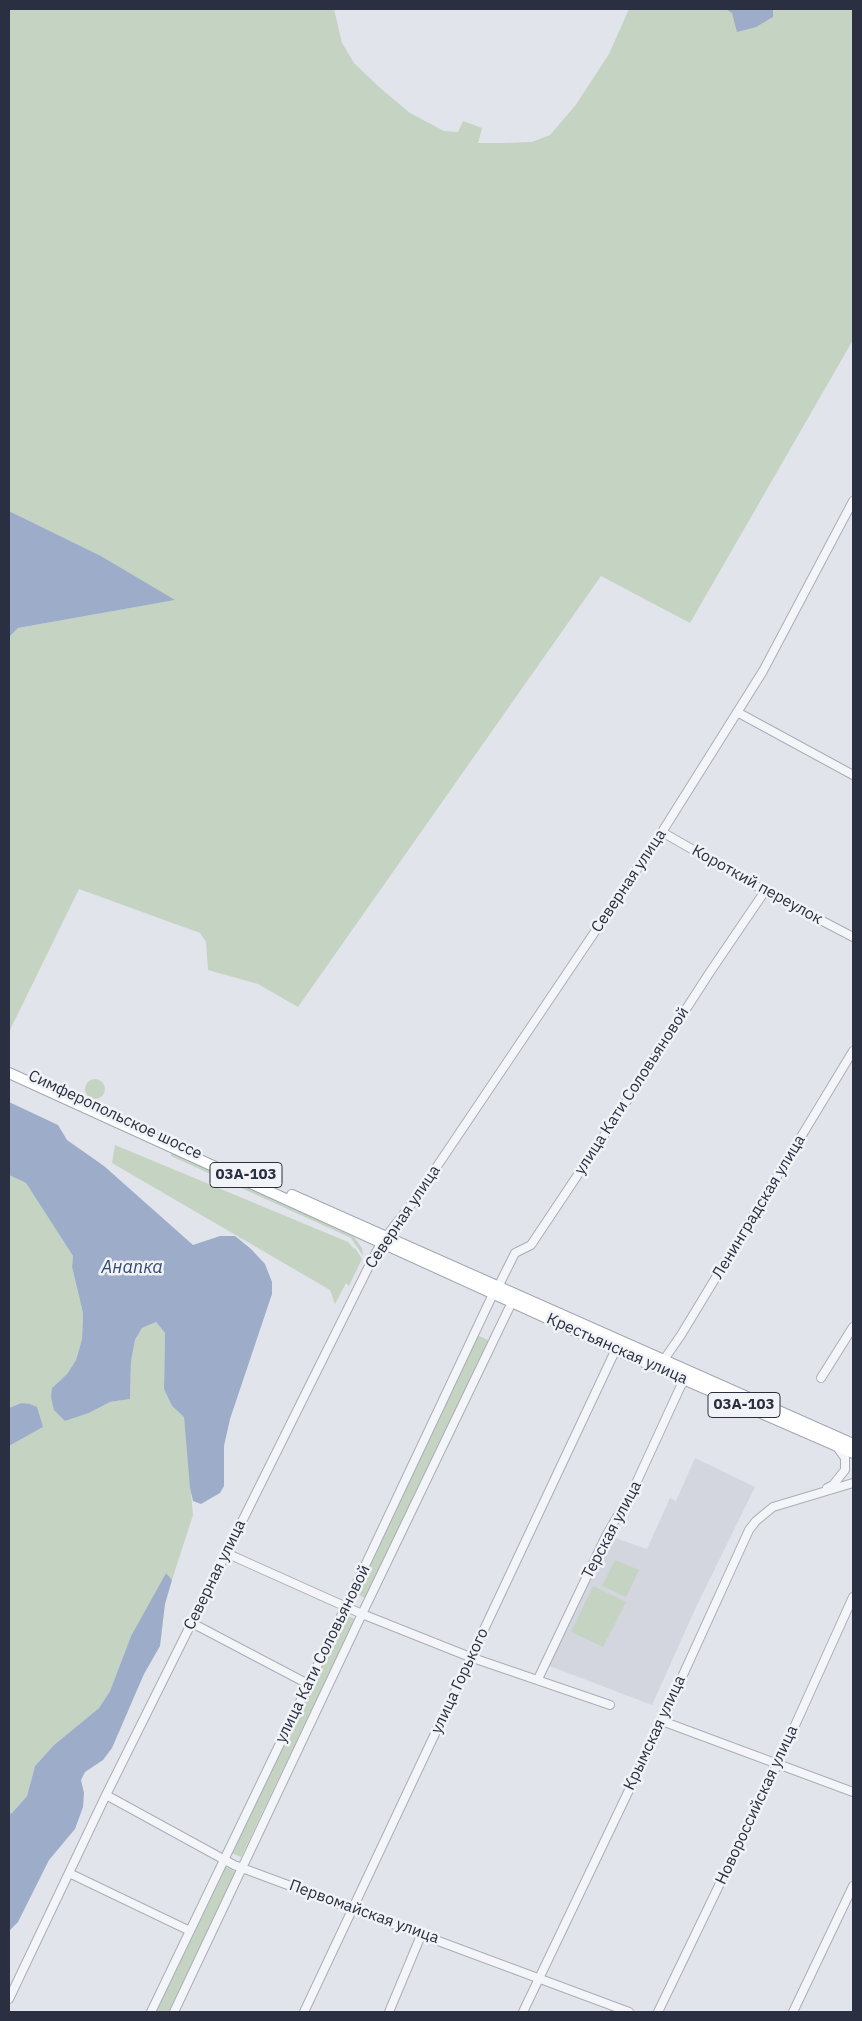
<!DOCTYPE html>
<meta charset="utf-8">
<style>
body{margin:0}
#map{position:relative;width:862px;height:2021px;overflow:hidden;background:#e1e4ea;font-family:"IBM Plex Sans",sans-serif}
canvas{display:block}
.frame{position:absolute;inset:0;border:10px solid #2a3041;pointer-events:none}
</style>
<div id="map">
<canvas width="862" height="2021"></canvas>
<div class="frame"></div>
</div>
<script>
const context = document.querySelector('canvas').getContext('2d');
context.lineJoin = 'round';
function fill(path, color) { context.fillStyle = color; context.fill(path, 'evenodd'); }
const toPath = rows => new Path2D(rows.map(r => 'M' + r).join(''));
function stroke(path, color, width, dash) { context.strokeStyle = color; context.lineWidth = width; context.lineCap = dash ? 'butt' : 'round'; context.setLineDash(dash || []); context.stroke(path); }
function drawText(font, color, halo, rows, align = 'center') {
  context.font = font + ' "IBM Plex Sans",sans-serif'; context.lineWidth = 5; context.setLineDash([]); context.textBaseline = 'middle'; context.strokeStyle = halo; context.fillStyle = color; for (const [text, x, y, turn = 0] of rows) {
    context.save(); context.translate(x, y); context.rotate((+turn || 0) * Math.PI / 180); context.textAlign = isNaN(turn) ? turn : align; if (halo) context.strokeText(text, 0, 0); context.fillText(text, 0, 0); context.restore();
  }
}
fill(toPath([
 [695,1458,755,1487,697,1605,652,1705,547,1665,609,1536,647,1549,670,1498,676,1501]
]), '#d3d6df');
fill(toPath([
 [9,9,334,9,342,43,354,63,379,87,410,113,444,131,458,132,463,121,482,128,478,143,503,143,532,142,550,135,575,106,609,54,629,9,853,9,853,340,690,623,601,576,298,1007,258,984,208,970,206,942,200,933,79,889,9,1032,9,637,18,628,174,600,101,556,9,511],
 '85 1089a10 10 0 1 1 20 0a10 10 0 1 1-20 0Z',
 [115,1145,348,1242,354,1249,355,1248,362,1259,349,1286,346,1283,335,1304,330,1290,112,1163],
 [171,1150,354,1237,362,1248,363,1256,351,1238,171,1156],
 [9,1175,26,1183,73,1256,72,1267,83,1313,82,1339,76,1360,67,1374,52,1388,65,1421,89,1413,110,1402,130,1399,131,1360,135,1340,142,1328,156,1322,165,1333,164,1389,172,1406,184,1416,193,1515,172,1580,166,1573,144,1613,131,1636,110,1691,99,1708,54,1745,35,1766,27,1796,12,1813,9,1814,9,1446,43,1427,21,1403,9,1408],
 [477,1335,490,1341,367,1599,355,1593],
 [615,1560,639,1570,626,1597,602,1586],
 [593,1586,626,1602,603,1647,571,1632],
 [345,1615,355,1619,241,1857,232,1853],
 [226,1867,236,1872,169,2012,156,2012]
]), '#c5d3c2');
fill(toPath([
 [726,9,773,9,773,17,756,27,737,32,732,13],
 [9,511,101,556,175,600,18,628,9,637],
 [9,1102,58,1125,67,1140,104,1166,193,1245,220,1236,235,1236,251,1249,265,1264,272,1282,272,1294,230,1419,224,1446,224,1486,220,1493,201,1504,193,1501,190,1488,184,1417,172,1406,164,1389,165,1333,156,1322,142,1328,135,1340,131,1361,130,1399,110,1402,89,1413,65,1421,54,1410,51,1397,52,1388,67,1374,76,1360,82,1339,83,1313,72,1267,73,1256,26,1183,9,1175],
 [21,1403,30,1404,37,1407,43,1427,9,1446,9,1408],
 [166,1573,172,1580,165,1604,160,1646,144,1674,112,1748,103,1760,85,1772,81,1780,84,1793,83,1807,75,1829,49,1860,18,1922,9,1931,9,1814,12,1813,27,1796,35,1766,54,1745,99,1708,110,1691,131,1636]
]), '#9dadc9');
const minor = toPath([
 [737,712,853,775],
 [662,832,765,891,853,937],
 [498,1287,515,1253,531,1245,617,1116,710,972,765,891],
 [663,1361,681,1335,853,1051],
 [821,1378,853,1327],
 [827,1488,833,1485,845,1470,845,1458,837,1447],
 [226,1553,362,1614,470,1657,610,1705],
 [192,1623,308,1684],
 [538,1679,607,1534,632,1492,684,1379],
 [662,1721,853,1792],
 [106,1795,234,1865,629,2012],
 [69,1873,190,1931],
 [9,1999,106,1795,372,1260,381,1243,413,1202,662,832,763,671,853,501],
 [151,2012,346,1606,493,1294],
 [174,2012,362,1614,512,1302],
 [304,2012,616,1349],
 [389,2012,422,1933],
 [523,2012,662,1721,749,1530,756,1521,773,1507,853,1483],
 [658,2012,778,1763,853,1597],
 [793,2012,853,1886]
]);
const major = toPath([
 [9,1073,628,1355,853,1453],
 [292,1195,853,1444]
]);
stroke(minor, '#aaaeb7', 10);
stroke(major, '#a1a7b5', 12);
stroke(minor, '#f4f5f8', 8);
stroke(major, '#fff', 10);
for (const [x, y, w] of [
 [246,1175,72],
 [744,1405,72]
]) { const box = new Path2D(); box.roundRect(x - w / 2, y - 12.5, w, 25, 4); context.fillStyle = '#f1f3f7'; context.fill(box); stroke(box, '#2a3041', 1); }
drawText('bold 15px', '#2a3041', null, [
 ["03А-103",246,1175],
 ["03А-103",744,1405]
]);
drawText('16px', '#2a3041', '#f1f3f7', [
 ["Северная улица",629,881,-56],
 ["Короткий переулок",757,885,29],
 ["улица Кати Соловьяновой",632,1091,-57],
 ["Симферопольское шоссе",115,1115,25],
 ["Ленинградская улица",759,1207,-59],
 ["Северная улица",403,1217,-56],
 ["Крестьянская улица",617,1349,24],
 ["Терская улица",612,1530,-62],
 ["Северная улица",215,1575,-64],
 ["улица Кати Соловьяновой",323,1654,-64],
 ["улица Горького",460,1681,-65],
 ["Крымская улица",655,1733,-65],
 ["Новороссийская улица",757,1805,-65],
 ["Первомайская улица",364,1912,20]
]);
drawText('italic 18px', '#344a75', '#f1f3f7', [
 ["Анапка",132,1268]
]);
</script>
